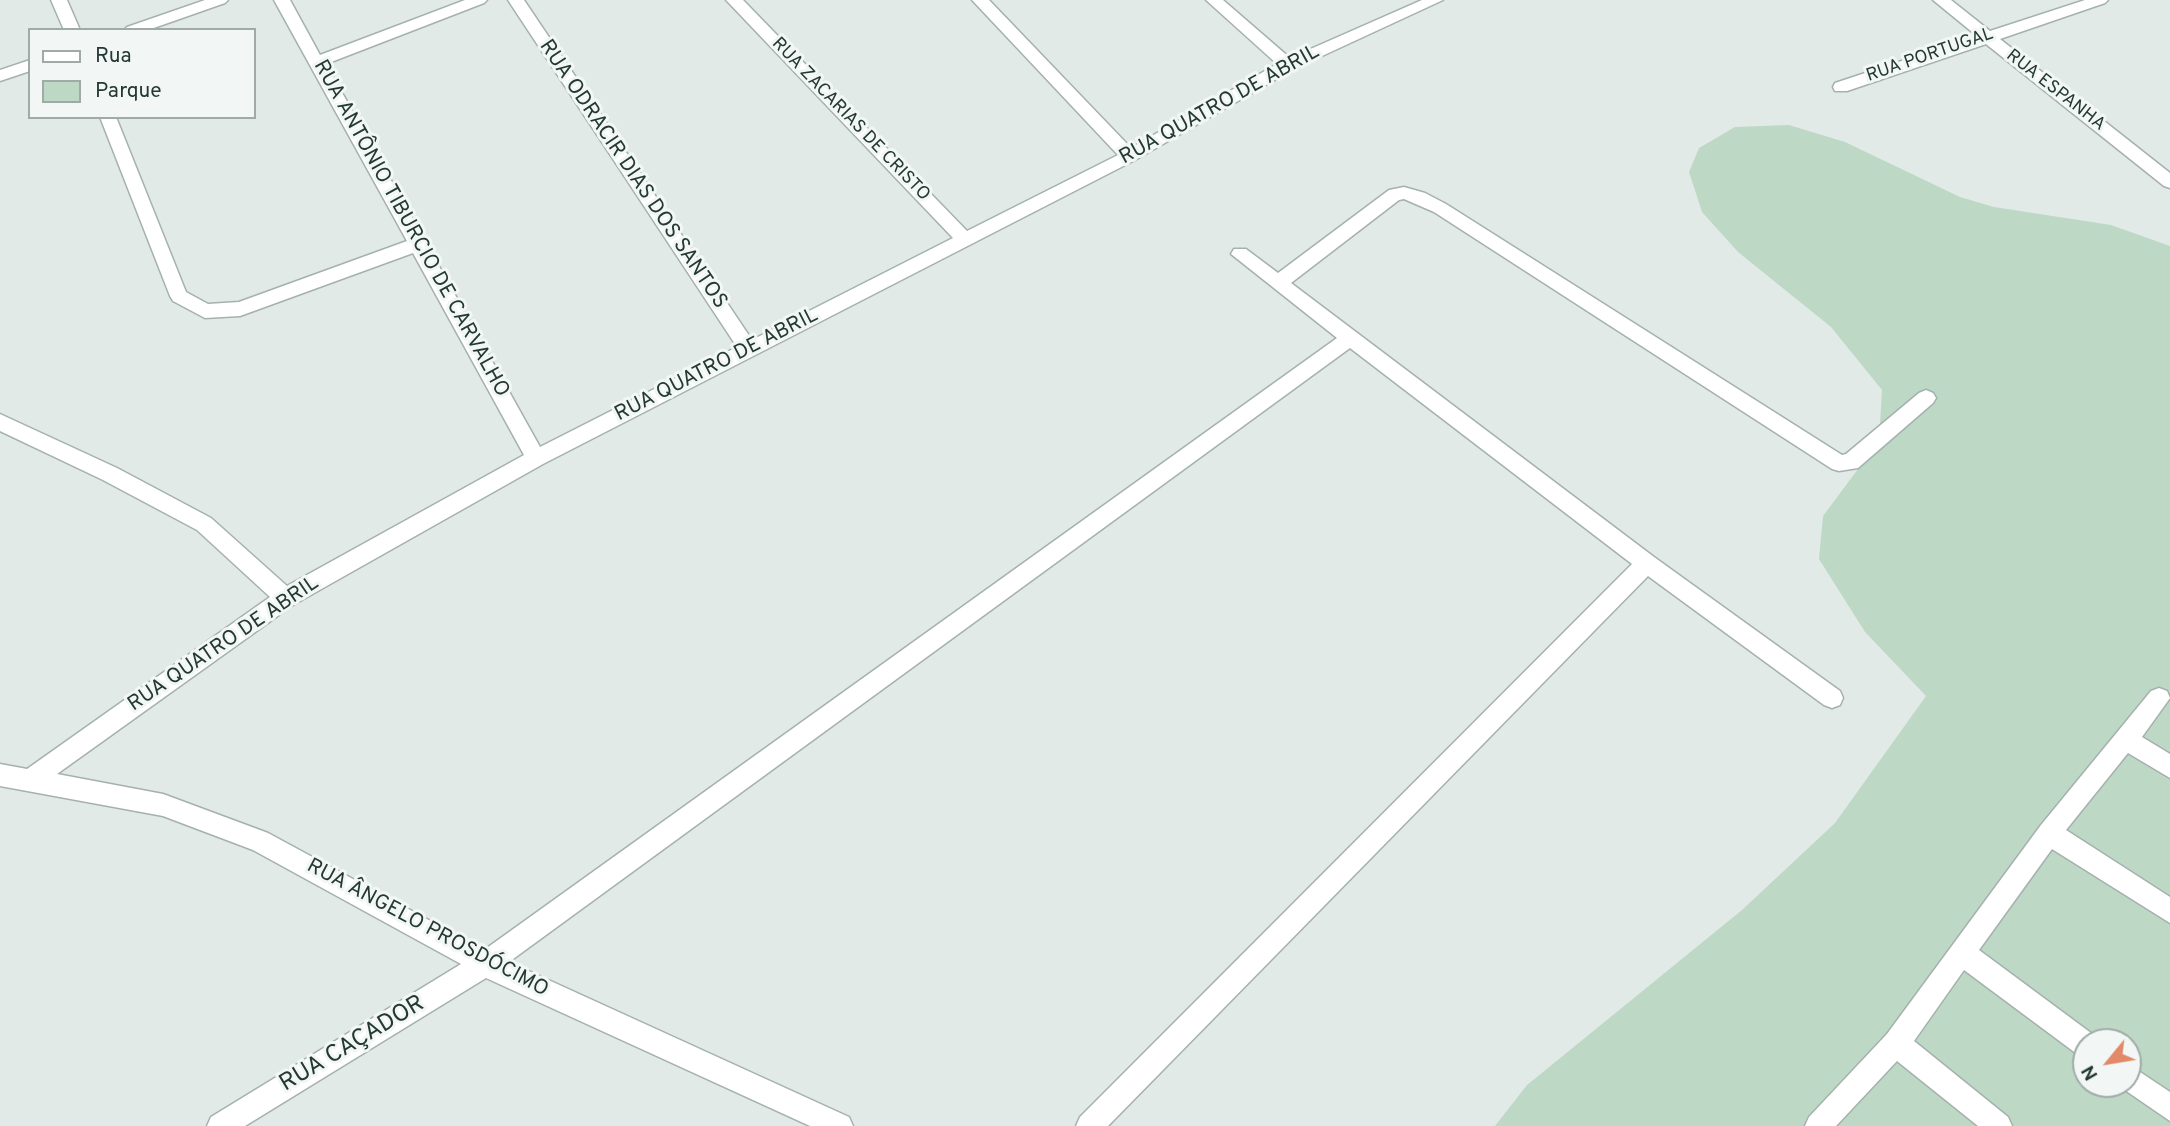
<!DOCTYPE html>
<meta charset="utf-8">
<style>
body{margin:0}
#map{position:relative;width:2170px;height:1126px;overflow:hidden;background:#e2eae7;font-family:Overpass,sans-serif}
canvas{display:block}
.legend{position:absolute;left:28px;top:28px;width:228px;height:91px;box-sizing:border-box;background:#f2f7f5;border:2px solid #a0aba8;margin:0;padding:9px 12px;list-style:none;font-size:21px;color:#243934}
.legend li{display:flex;align-items:center;gap:14px;height:35px}
.legend b{width:35px;border:2px solid #a0aba8}
.north{position:absolute;left:2072px;top:1028px;width:70px;height:70px;box-sizing:border-box;background:#f2f7f5;border:2px solid #a0aba8;border-radius:50%;rotate:240deg;font-size:19px;font-weight:700;line-height:28px;text-align:center;color:#243934}
.north::after{content:'';display:block;margin:auto;width:24px;height:32px;background:#e18969;clip-path:polygon(50% 0,100% 100%,50% 72%,0 100%)}
</style>
<div id="map">
<canvas width="2170" height="1126"></canvas>
<ul class="legend">
<li><b style="height:9px;background:#fff"></b>Rua</li>
<li><b style="height:19px;background:#bdd9c5"></b>Parque</li>
</ul>
<div class="north">N</div>
</div>
<script>
const context = document.querySelector('canvas').getContext('2d');
context.lineJoin = 'round';
function fill(path, color) { context.fillStyle = color; context.fill(path, 'evenodd'); }
const toPath = rows => new Path2D(rows.map(r => 'M' + r).join(''));
function stroke(path, color, width, dash) { context.strokeStyle = color; context.lineWidth = width; context.lineCap = dash ? 'butt' : 'round'; context.setLineDash(dash || []); context.stroke(path); }
function drawText(font, color, halo, rows, align = 'center') {
  context.font = font + ' Overpass,sans-serif'; context.lineWidth = 6; context.setLineDash([]); context.textBaseline = 'middle'; context.strokeStyle = halo; context.fillStyle = color; for (const [text, x, y, turn = 0] of rows) {
    context.save(); context.translate(x, y); context.rotate((+turn || 0) * Math.PI / 180); context.textAlign = isNaN(turn) ? turn : align; if (halo) context.strokeText(text, 0, 0); context.fillText(text, 0, 0); context.restore();
  }
}
fill(toPath([
 [1789,125,1845,142,1960,197,1994,207,2111,225,2170,246,2170,1126,1495,1126,1527,1085,1742,910,1835,823,1926,696,1865,632,1819,559,1823,516,1879,441,1882,390,1831,327,1738,252,1702,212,1689,172,1699,148,1735,127],
 [2086,1042,2128,1042,2128,1084,2086,1084]
]), '#bdd9c5');
const minor = toPath([
 [51,0,67,0,80,30,64,30,51,0],
 [205,0,228,0,225,3,148,30,124,30,127,27,205,0],
 [274,0,290,0,320,55,465,0,487,0,484,3,326,64,540,447,737,347,508,0,524,0,752,340,953,238,726,0,743,0,967,231,1118,155,972,0,989,0,1131,148,1277,64,1206,0,1223,0,1290,58,1422,0,1443,0,1294,69,1135,160,543,464,293,605,57,774,163,794,268,833,484,950,1337,338,1231,254,1234,249,1246,249,1278,273,1389,190,1404,187,1425,193,1446,204,1842,455,1846,454,1919,393,1926,390,1933,393,1936,398,1933,403,1858,468,1839,471,1832,469,1434,212,1404,199,1399,200,1291,283,1654,557,1840,691,1843,698,1840,705,1832,708,1824,705,1648,576,1108,1126,1076,1126,1080,1117,1632,564,1350,348,509,962,849,1117,853,1126,810,1126,486,978,245,1126,207,1126,211,1117,461,964,253,850,163,816,0,786,0,764,27,769,270,597,197,530,103,480,0,431,0,414,117,468,211,518,287,586,524,455,413,253,240,316,205,318,173,301,170,296,100,117,116,117,186,292,208,304,239,302,407,241,274,0],
 [1933,0,1951,0,1990,31,2085,0,2108,0,2105,3,2000,39,2170,173,2170,188,2164,186,1986,44,1847,91,1835,91,1833,87,1835,83,1977,36,1933,0],
 [30,60,30,71,0,81,0,70,30,60],
 [2159,688,2167,691,2170,698,2142,737,2170,754,2170,778,2128,753,2066,830,2170,897,2170,923,2052,849,1979,950,2095,1036,2098,1042,2086,1042,2086,1058,2077,1054,1964,970,1914,1041,2008,1117,2012,1126,1978,1126,1897,1061,1836,1126,1805,1126,1809,1117,1887,1034,2041,825,2151,691,2159,688],
 [2128,1064,2170,1092,2170,1121,2119,1086,2118,1084,2128,1084,2128,1064]
]);
stroke(minor, '#a5b1ae', 3);
fill(minor, '#fff');
drawText('18px', '#243934', '#f2f7f5', [
 ["RUA PORTUGAL",1930,56,-19],
 ["RUA ESPANHA",2055,91,38],
 ["RUA ZACARIAS DE CRISTO",850,120,46]
]);
drawText('21px', '#243934', '#f2f7f5', [
 ["RUA QUATRO DE ABRIL",1220,106,-29],
 ["RUA ODRACIR DIAS DOS SANTOS",632,175,56],
 ["RUA ANTÔNIO TIBURCIO DE CARVALHO",410,229,61],
 ["RUA QUATRO DE ABRIL",717,366,-27],
 ["RUA QUATRO DE ABRIL",224,645,-34],
 ["RUA ÂNGELO PROSDÓCIMO",427,929,28]
]);
drawText('24px', '#243934', '#f2f7f5', [
 ["RUA CAÇADOR",353,1045,-31]
]);
</script>
